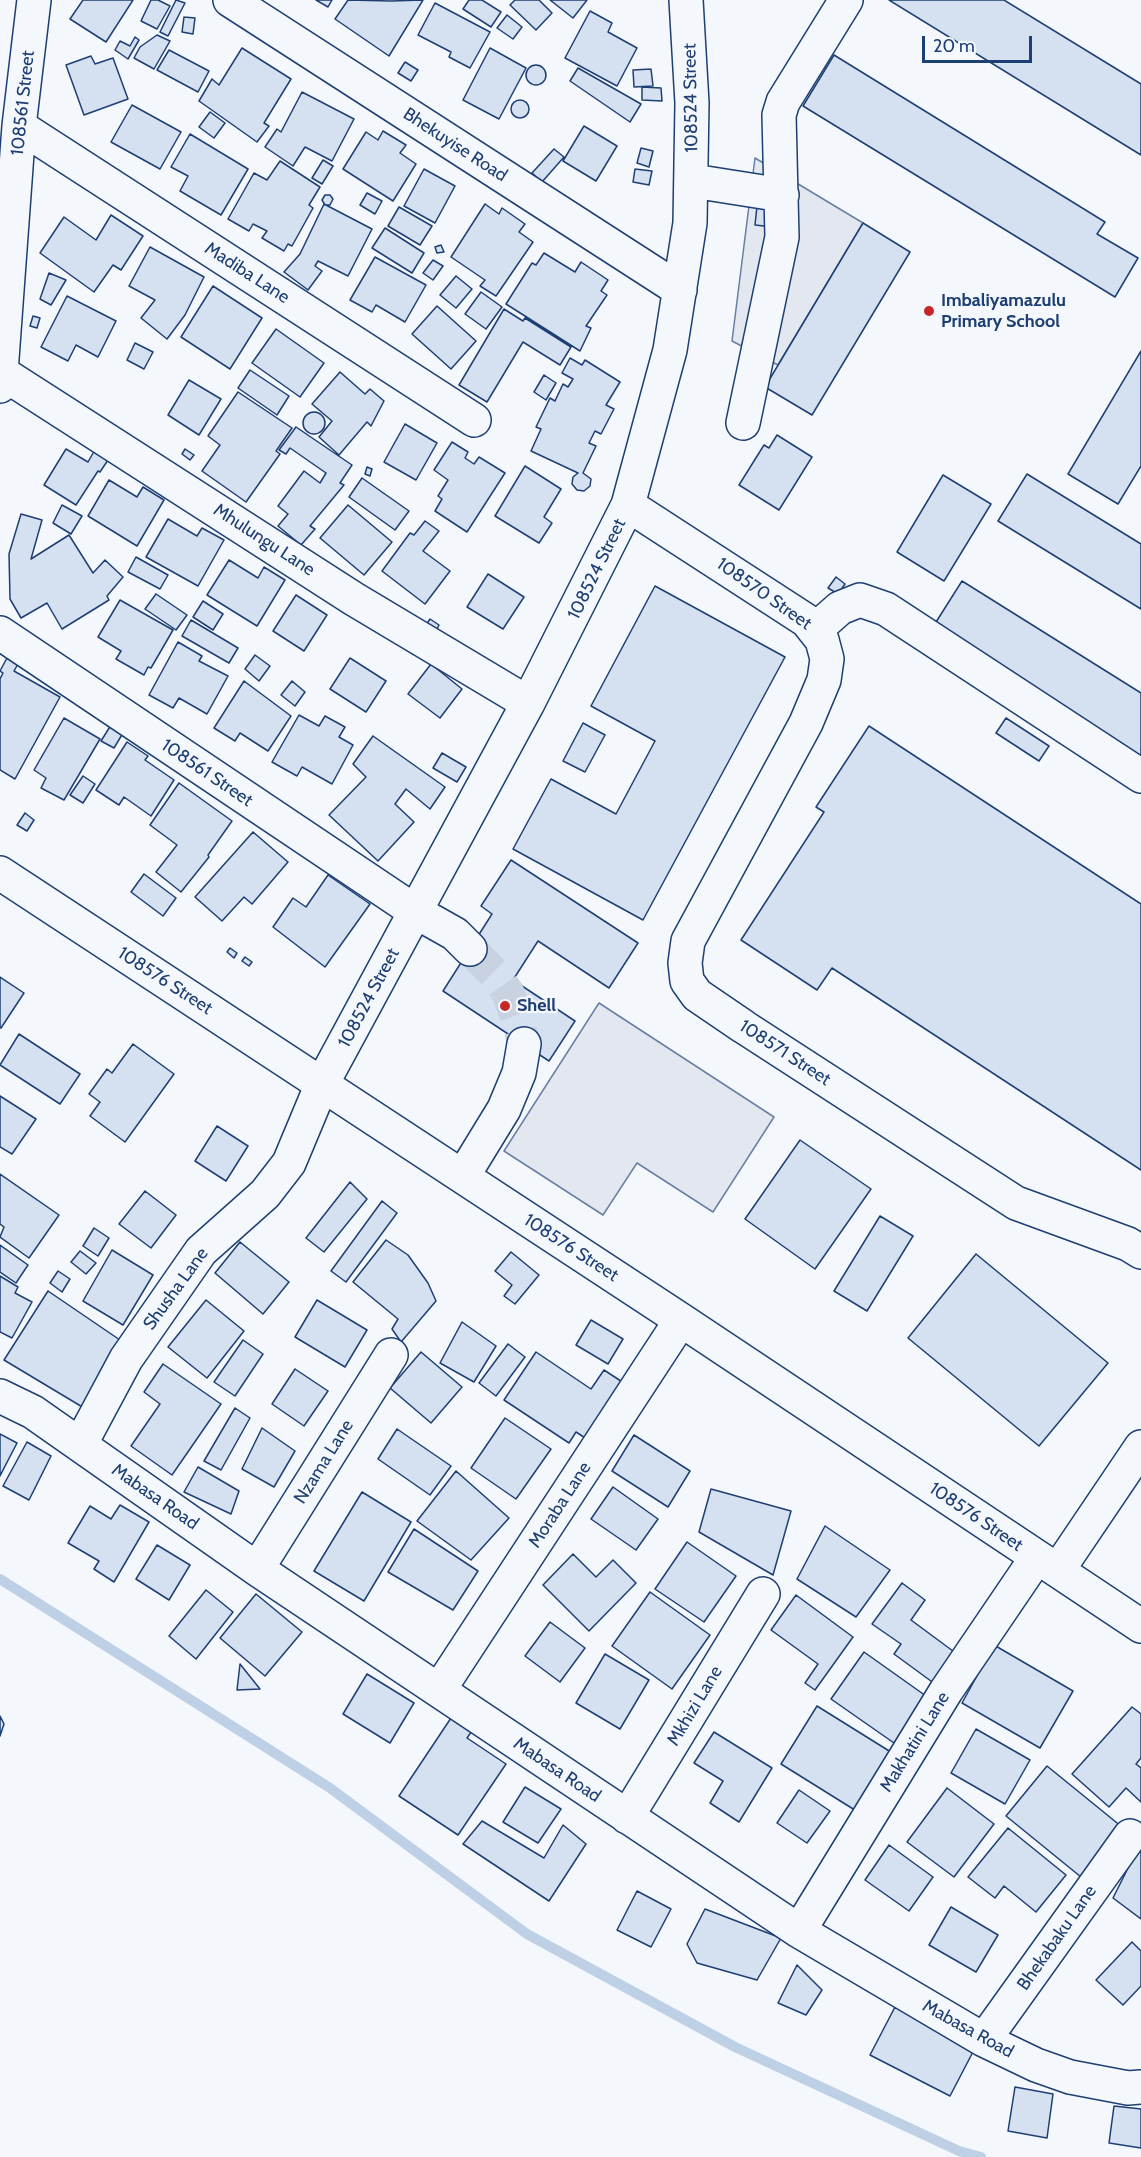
<!DOCTYPE html>
<style>
body{margin:0}
#map{position:relative;width:1141px;height:2157px;overflow:hidden;background:#f4f7fb;font-family:Cabin,sans-serif}
canvas{display:block}
.scale{position:absolute;left:922px;top:36px;width:110px;height:27px;box-sizing:border-box;border:3px solid #1d3f73;border-top:0;padding-left:8px;font-size:18px;line-height:21px;white-space:nowrap;color:#1d3f73;-webkit-text-stroke:4px #f4f7fb;paint-order:stroke}
</style>
<div id="map">
<canvas width="1141" height="2157"></canvas>
<div class="scale">20 m</div>
</div>
<script>
const context = document.querySelector('canvas').getContext('2d');
context.lineJoin = 'round';
function fill(path, color) { context.fillStyle = color; context.fill(path, 'evenodd'); }
const toPath = rows => new Path2D(rows.map(r => 'M' + r).join(''));
function stroke(path, color, width, dash) { context.strokeStyle = color; context.lineWidth = width; context.lineCap = dash ? 'butt' : 'round'; context.setLineDash(dash || []); context.stroke(path); }
function drawText(font, color, halo, rows, align = 'center') {
  context.font = font + ' Cabin,sans-serif'; context.lineWidth = 4.5; context.setLineDash([]); context.textBaseline = 'middle'; context.strokeStyle = halo; context.fillStyle = color; for (const [text, x, y, turn = 0] of rows) {
    context.save(); context.translate(x, y); context.rotate((+turn || 0) * Math.PI / 180); context.textAlign = isNaN(turn) ? turn : align; if (halo) context.strokeText(text, 0, 0); context.fillText(text, 0, 0); context.restore();
  }
}
const parking = toPath([
 [755,158,863,223,778,365,732,341,755,158],
 [599,1003,774,1117,713,1212,637,1163,603,1215,504,1151,599,1003]
]);
fill(parking, '#e3e8f0');
stroke(parking, '#687fa3', 1.5);
stroke(toPath([
 [0,1579,330,1788,527,1934,735,2047,959,2151,981,2157]
]), '#bed0e5', 10);
const building = toPath([
 [83,0,133,0,106,42,70,19,83,0],
 [151,0,158,0,170,6,157,29,141,21,151,0],
 [176,0,185,3,168,36,160,32,176,0],
 [316,0,332,0,328,7,316,0],
 [348,0,391,1,423,0,389,56,335,19,348,0],
 [469,0,482,0,501,12,491,27,463,9,469,0],
 [515,0,539,0,552,13,536,30,510,5,515,0],
 [550,0,587,0,573,18,550,0],
 [889,0,1004,0,1141,84,1141,155,889,0],
 [435,3,490,32,470,68,449,57,451,52,418,35,435,3],
 [590,11,612,23,608,32,637,48,617,86,565,58,590,11],
 [507,15,522,27,513,39,497,28,507,15],
 [184,17,195,18,193,34,182,32,184,17],
 [157,35,170,41,154,69,134,58,140,47,157,35],
 [135,37,139,40,128,59,115,50,120,41,130,46,135,37],
 [242,48,291,79,264,123,269,126,257,142,199,101,212,79,219,85,242,48],
 [490,48,526,68,499,119,463,100,490,48],
 [169,50,209,71,198,92,157,70,169,50],
 [834,55,1105,222,1097,234,1138,258,1115,297,803,106,834,55],
 [91,56,95,64,113,58,128,99,84,115,66,65,91,56],
 [405,62,418,70,411,81,398,73,405,62],
 '526 75a10 10 0 1 1 20 0a10 10 0 1 1-20 0Z',
 [578,68,641,104,630,122,570,81,578,68],
 [651,69,653,86,634,87,633,70,651,69],
 [642,87,661,88,662,101,642,100,642,87],
 [302,92,354,119,332,161,305,147,293,166,265,147,277,129,281,132,302,92],
 '511 109a9 9 0 1 1 18 0a9 9 0 1 1-18 0Z',
 [132,105,181,132,160,169,111,142,132,105],
 [210,112,225,123,214,138,199,127,210,112],
 [584,126,617,146,596,181,563,161,584,126],
 [383,131,406,145,400,153,416,164,393,201,343,169,366,132,378,140,383,131],
 [190,134,248,169,221,215,180,191,188,176,171,167,190,134],
 [641,148,653,151,649,167,637,163,641,148],
 [554,149,564,157,542,182,532,173,554,149],
 [323,160,333,166,322,184,312,178,323,160],
 [280,161,320,187,309,205,313,208,292,246,288,244,284,251,262,238,267,231,253,224,249,231,228,219,254,173,267,180,280,161],
 [424,169,455,186,435,223,404,206,424,169],
 [635,169,652,171,649,185,633,182,635,169],
 [367,193,382,201,375,214,360,205,367,193],
 [325,195,330,195,333,199,330,205,325,205,322,200,325,195],
 [324,204,372,229,348,276,318,261,315,266,322,271,308,290,284,272,300,254,324,204],
 [485,204,499,214,502,208,525,224,519,232,533,242,496,296,480,286,485,280,451,257,485,204],
 [757,206,775,209,773,227,755,225,757,206],
 [399,207,432,226,420,245,388,226,399,207],
 [111,215,143,236,121,270,113,265,94,292,40,253,64,217,96,240,111,215],
 [863,223,910,252,812,415,765,387,863,223],
 [385,228,424,253,412,273,372,248,385,228],
 [441,245,444,252,437,253,435,247,441,245],
 [150,247,204,277,185,315,167,339,141,318,155,300,129,286,150,247],
 [544,253,575,272,581,262,608,280,601,291,607,295,586,326,591,328,580,351,506,304,532,263,536,265,544,253],
 [375,257,426,285,405,322,376,305,372,312,350,300,375,257],
 [433,260,443,266,433,280,423,273,433,260],
 [49,273,66,280,51,305,40,299,49,273],
 [456,276,472,289,456,308,440,295,456,276],
 [213,286,262,318,230,369,181,337,213,286],
 [481,292,502,307,486,329,465,314,481,292],
 [67,296,116,321,98,357,76,345,68,361,41,347,67,296],
 [437,306,476,341,451,369,412,334,437,306],
 [504,309,523,321,525,318,571,347,560,365,523,342,487,402,459,385,504,309],
 [33,316,40,318,37,328,30,326,33,316],
 [276,329,324,363,300,397,252,363,276,329],
 [135,343,153,352,144,369,127,360,135,343],
 [1141,351,1141,466,1118,504,1068,474,1141,351],
 [570,358,582,365,585,360,620,382,606,405,614,409,601,434,595,431,589,443,596,446,583,473,591,479,590,486,584,491,577,490,572,484,573,477,578,473,531,451,541,429,536,427,550,398,555,401,563,384,568,387,573,379,562,373,570,358],
 [250,370,289,396,277,415,238,388,250,370],
 [340,372,365,394,370,389,384,401,371,426,367,422,339,455,319,437,332,421,312,404,340,372],
 [544,375,556,383,546,400,534,392,544,375],
 [189,380,221,399,199,435,168,415,189,380],
 [238,392,292,428,276,451,280,454,246,502,202,471,220,445,208,436,238,392],
 '303 423a11 11 0 1 1 22 0a11 11 0 1 1-22 0Z',
 [405,424,437,443,416,480,384,462,405,424],
 [296,427,352,465,340,483,344,485,310,526,315,529,301,545,278,526,288,514,278,506,304,471,320,483,326,473,290,448,286,454,279,450,296,427],
 [777,435,812,457,779,510,739,485,764,445,769,448,777,435],
 [452,442,468,452,465,458,474,464,479,457,505,473,467,532,435,511,442,499,438,496,448,480,434,470,452,442],
 [96,448,110,457,100,472,98,471,76,505,44,485,66,449,88,462,96,448],
 [185,449,194,455,190,460,182,454,185,449],
 [525,466,561,489,544,517,552,523,539,543,495,516,525,466],
 [367,467,372,469,370,476,365,474,367,467],
 [1027,474,1141,544,1141,609,998,521,1027,474],
 [943,475,991,504,944,581,897,552,943,475],
 [362,478,409,511,395,530,349,497,362,478],
 [109,480,137,497,143,487,164,500,137,546,88,516,109,480],
 [62,505,82,516,71,534,53,523,62,505],
 [348,505,392,542,364,575,320,538,348,505],
 [21,514,42,520,31,559,69,535,93,573,105,560,123,577,107,596,109,600,62,629,47,603,21,618,10,599,9,554,21,514],
 [168,519,197,536,202,528,224,540,198,586,146,557,168,519],
 [425,521,439,531,423,551,450,571,425,604,382,571,410,533,414,535,425,521],
 [136,557,168,575,160,589,128,572,136,557],
 [229,560,258,578,264,567,285,580,257,626,207,595,229,560],
 [488,574,524,597,503,629,467,607,488,574],
 [836,577,845,584,838,594,828,588,836,577],
 [962,581,1141,693,1141,762,931,630,962,581],
 [655,586,785,657,643,920,513,849,551,779,616,814,655,741,591,706,655,586],
 [156,594,187,615,176,630,145,609,156,594],
 [296,595,327,615,304,651,273,631,296,595],
 [120,600,173,630,151,668,148,667,144,675,116,659,121,651,98,637,120,600],
 [203,601,223,614,213,630,193,617,203,601],
 [430,619,439,625,436,631,426,625,430,619],
 [191,620,238,648,229,663,182,636,191,620],
 [178,642,202,656,199,661,228,676,207,714,179,698,173,708,149,695,178,642],
 [255,655,270,666,259,681,245,669,255,655],
 [7,658,18,664,14,671,60,697,15,779,0,770,0,679,3,673,0,671,7,658],
 [350,658,386,681,366,712,330,689,350,658],
 [431,664,462,689,440,718,408,694,431,664],
 [244,681,291,716,268,751,240,733,235,741,214,728,244,681],
 [292,681,305,692,295,706,281,695,292,681],
 [299,715,319,726,325,716,345,727,339,737,353,745,332,784,302,767,297,776,272,762,299,715],
 [64,718,100,739,64,800,41,788,46,778,34,770,64,718],
 [1006,718,1049,746,1039,761,996,733,1006,718],
 [583,723,605,735,585,772,563,761,583,723],
 [111,725,123,733,114,748,101,741,111,725],
 [869,726,1141,904,1141,1170,832,968,817,990,741,940,824,812,816,807,869,726],
 [373,736,445,787,430,809,406,789,395,804,414,822,378,861,329,815,366,777,353,764,373,736],
 [127,742,148,756,145,760,174,780,151,816,124,797,119,805,96,790,127,742],
 [442,753,466,767,457,782,433,768,442,753],
 [83,776,95,784,83,803,70,795,83,776],
 [179,783,232,821,208,855,209,857,181,892,156,872,177,845,150,825,179,783],
 [25,813,34,820,27,831,17,825,25,813],
 [253,832,288,862,252,904,244,897,222,921,195,897,253,832],
 [511,860,638,943,609,988,538,941,513,980,575,1021,549,1061,443,991,492,914,481,906,511,860],
 [144,874,176,898,163,916,131,892,144,874],
 [328,875,370,904,325,967,273,927,293,898,306,907,328,875],
 [230,948,237,953,234,958,227,952,230,948],
 [245,957,252,962,249,966,242,961,245,957],
 [0,977,24,993,1,1028,0,1028,0,977],
 [19,1034,80,1074,60,1104,0,1065,19,1034],
 [133,1044,174,1074,125,1142,90,1116,100,1102,89,1094,107,1069,112,1073,133,1044],
 [0,1096,36,1119,12,1154,0,1147,0,1096],
 [217,1126,248,1146,226,1181,195,1161,217,1126],
 [800,1140,871,1189,815,1269,745,1219,800,1140],
 [0,1174,59,1215,29,1258,0,1237,4,1227,0,1224,0,1174],
 [350,1182,367,1199,324,1252,306,1238,350,1182],
 [145,1191,176,1215,151,1248,119,1224,145,1191],
 [382,1201,397,1213,346,1282,331,1271,382,1201],
 [880,1216,913,1236,867,1311,834,1291,880,1216],
 [94,1228,109,1238,98,1256,83,1246,94,1228],
 [386,1240,408,1255,428,1283,436,1301,401,1342,392,1329,398,1319,353,1282,386,1240],
 [240,1242,289,1282,263,1314,215,1273,240,1242],
 [0,1245,28,1265,16,1283,0,1272,0,1245],
 [112,1250,153,1275,123,1325,83,1301,112,1250],
 [80,1251,96,1263,86,1274,71,1262,80,1251],
 [511,1252,539,1275,515,1304,504,1296,512,1285,495,1271,511,1252],
 [976,1254,1108,1363,1039,1446,908,1338,976,1254],
 [58,1271,70,1279,62,1292,50,1283,58,1271],
 [0,1276,18,1287,15,1293,32,1302,12,1338,0,1332,0,1276],
 [48,1291,120,1340,84,1408,4,1360,48,1291],
 [206,1300,244,1331,207,1378,168,1347,206,1300],
 [317,1300,367,1330,345,1367,295,1337,317,1300],
 [591,1320,623,1339,608,1364,576,1345,591,1320],
 [462,1322,496,1346,474,1382,440,1363,462,1322],
 [243,1340,263,1354,235,1396,214,1382,243,1340],
 [508,1344,525,1357,496,1396,479,1383,508,1344],
 [421,1352,462,1387,431,1423,390,1388,421,1352],
 [536,1352,591,1389,604,1370,630,1387,593,1443,576,1432,569,1443,504,1400,536,1352],
 [163,1364,221,1404,172,1475,131,1446,160,1404,144,1392,163,1364],
 [295,1369,328,1391,304,1426,272,1404,295,1369],
 [235,1408,250,1418,221,1470,204,1461,235,1408],
 [505,1418,551,1449,516,1499,471,1468,505,1418],
 [262,1428,295,1451,274,1487,242,1469,262,1428],
 [397,1429,451,1466,430,1495,378,1459,397,1429],
 [0,1434,17,1443,0,1476,0,1434],
 [634,1435,690,1471,668,1507,612,1471,634,1435],
 [27,1442,51,1456,29,1500,3,1486,27,1442],
 [198,1467,239,1491,231,1514,184,1492,198,1467],
 [456,1471,509,1518,471,1560,417,1521,456,1471],
 [613,1487,658,1519,636,1550,591,1519,613,1487],
 [711,1489,791,1511,773,1575,699,1532,711,1489],
 [362,1492,411,1522,364,1601,314,1571,362,1492],
 [120,1505,149,1522,114,1582,94,1569,99,1561,68,1543,90,1506,111,1519,120,1505],
 [825,1526,890,1570,856,1617,797,1579,825,1526],
 [414,1529,478,1571,453,1610,388,1572,414,1529],
 [687,1542,736,1576,704,1622,655,1589,687,1542],
 [157,1545,190,1565,169,1600,136,1579,157,1545],
 [573,1554,596,1577,613,1560,636,1583,589,1631,543,1585,573,1554],
 [902,1583,925,1600,911,1620,957,1654,935,1684,894,1654,901,1644,872,1624,902,1583],
 [206,1590,233,1612,196,1659,169,1636,206,1590],
 [650,1592,710,1635,672,1689,612,1646,650,1592],
 [256,1594,302,1632,265,1676,220,1638,256,1594],
 [796,1595,853,1637,815,1690,805,1683,818,1664,771,1630,796,1595],
 [550,1622,585,1648,560,1682,525,1656,550,1622],
 [994,1645,1073,1691,1040,1748,962,1703,994,1645],
 [864,1652,926,1696,894,1743,831,1699,864,1652],
 [605,1654,649,1680,620,1729,576,1703,605,1654],
 [240,1664,260,1689,237,1690,240,1664],
 [367,1674,414,1703,390,1743,343,1714,367,1674],
 [817,1706,894,1754,858,1812,781,1764,817,1706],
 [1132,1707,1141,1714,1141,1758,1136,1764,1141,1768,1141,1802,1126,1788,1109,1807,1072,1774,1132,1707],
 [453,1715,474,1728,467,1738,506,1764,458,1835,399,1796,453,1715],
 [0,1716,4,1724,0,1736,0,1716],
 [976,1729,1030,1760,1005,1804,951,1773,976,1729],
 [714,1732,772,1768,739,1822,710,1803,723,1781,694,1763,714,1732],
 [1047,1766,1122,1827,1081,1877,1006,1816,1047,1766],
 [525,1787,561,1809,538,1843,503,1822,525,1787],
 [947,1788,994,1824,954,1877,907,1842,947,1788],
 [799,1790,830,1811,807,1843,777,1823,799,1790],
 [482,1821,544,1858,563,1825,586,1844,549,1901,463,1844,482,1821],
 [1008,1828,1066,1875,1036,1912,1004,1886,995,1898,968,1877,1008,1828],
 [1141,1842,1141,1919,1113,1898,1141,1842],
 [889,1845,933,1877,909,1911,865,1880,889,1845],
 [637,1891,671,1909,651,1947,617,1930,637,1891],
 [951,1907,998,1935,976,1972,929,1945,951,1907],
 [705,1909,781,1938,757,1980,697,1963,687,1944,705,1909],
 [1132,1942,1141,1951,1141,1986,1123,2005,1096,1980,1132,1942],
 [797,1965,822,1990,806,2015,778,2003,797,1965],
 [895,2007,975,2048,950,2096,870,2055,895,2007],
 [1015,2087,1053,2094,1047,2138,1008,2131,1015,2087],
 [1114,2106,1141,2109,1141,2148,1109,2143,1114,2106]
]);
fill(building, '#d5e0f0');
stroke(building, '#1d3f73', 1.5);
stroke(toPath([
 [470,949,494,973,508,993,518,1020,524,1044]
]), '#c9d2e0', 33, [33, 16]);
const minor = toPath([
 [230,0,680,290],
 [19,126,474,420],
 [693,181,782,195],
 [2,373,354,599,528,703],
 [0,386,19,126,34,0],
 [743,423,782,237,779,115,783,102,846,0],
 [628,505,807,621,822,640,827,659,824,680,806,723,688,941,685,963,687,981,697,995,744,1027,1016,1203,1128,1244,1141,1252],
 [815,630,840,608,860,600,886,609,1141,776],
 [0,633,416,912,455,934,470,949],
 [0,873,681,1320,1141,1626],
 [463,1176,504,1109,519,1073,524,1044],
 [0,1396,33,1412,257,1569,799,1931,984,2040,1036,2065,1070,2077,1128,2088,1141,2087],
 [80,1445,126,1359,201,1251,265,1194,289,1163,322,1084,528,703,628,505,670,350,690,223,692,103,686,0],
 [257,1569,391,1355],
 [1058,1570,1141,1447],
 [439,1690,681,1320],
 [627,1817,763,1594],
 [799,1931,946,1691,1037,1557],
 [984,2040,1130,1836]
]);
stroke(minor, '#1d3f73', 36);
stroke(minor, '#f4f7fb', 33);
for (const [x, y, r, color] of [
 [929,311,6,"#c62828"],
 [505,1006,6,"#c62828"]
]) { const dot = new Path2D(); dot.arc(x, y, r, 0, 2 * Math.PI); context.fillStyle = color; context.fill(dot); stroke(dot, '#f4f7fb', 2); }
drawText('18px', '#1d3f73', '#f4f7fb', [
 ["108524 Street",691,98,-91],
 ["108561 Street",23,103,-84],
 ["Bhekuyise Road",455,145,33],
 ["Madiba Lane",247,273,33],
 ["Mhulungu Lane",264,540,33],
 ["108524 Street",597,569,-64],
 ["108570 Street",764,594,35],
 ["108561 Street",207,773,34],
 ["108576 Street",165,981,33],
 ["108524 Street",369,998,-62],
 ["108571 Street",785,1053,33],
 ["108576 Street",571,1248,33],
 ["Shusha Lane",176,1289,-54],
 ["Nzama Lane",324,1462,-58],
 ["Mabasa Road",155,1497,35],
 ["Moraba Lane",560,1505,-57],
 ["108576 Street",976,1517,34],
 ["Mkhizi Lane",695,1706,-59],
 ["Makhatini Lane",915,1742,-58],
 ["Mabasa Road",557,1770,34],
 ["Bhekabaku Lane",1057,1938,-55],
 ["Mabasa Road",968,2029,29]
]);
drawText('bold 18px', '#1d3f73', '#f4f7fb', [
 ["Imbaliyamazulu",941,301],
 ["Primary School",941,322],
 ["Shell",517,1006]
], 'left');
</script>
